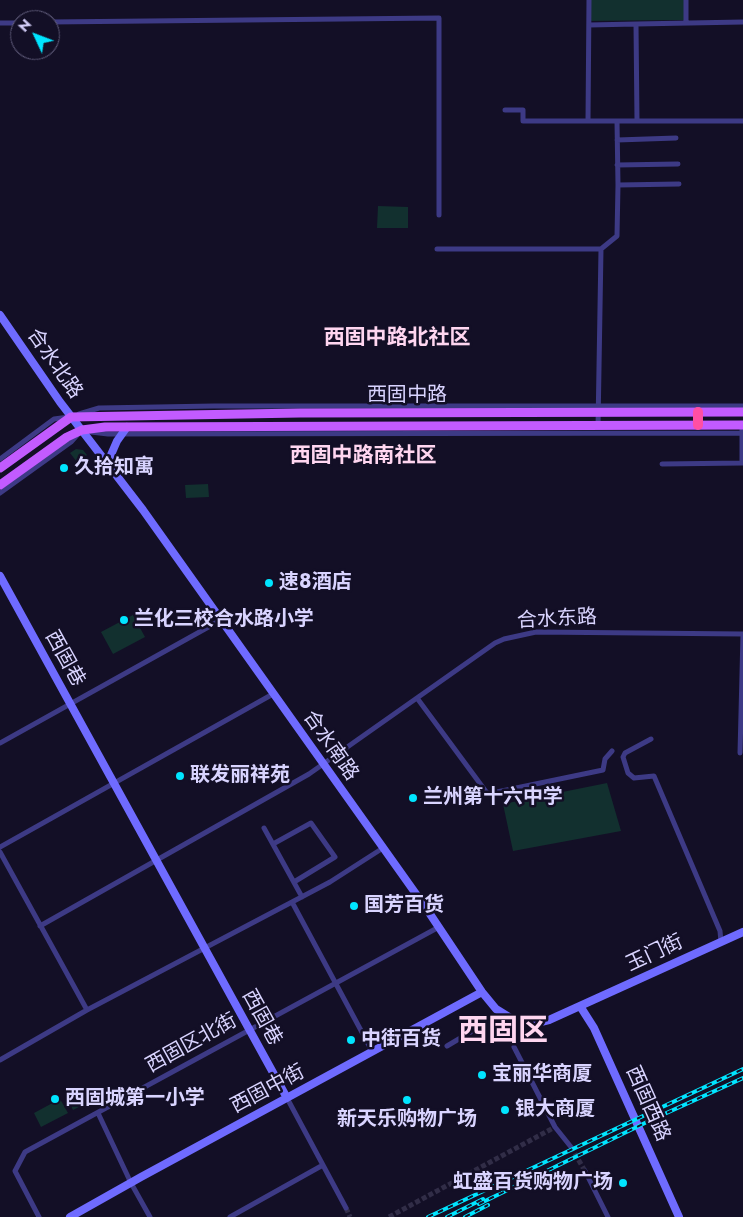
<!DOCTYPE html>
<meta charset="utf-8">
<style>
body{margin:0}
#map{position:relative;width:743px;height:1217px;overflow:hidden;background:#130f26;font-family:Jost,sans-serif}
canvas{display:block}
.north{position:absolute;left:10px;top:10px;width:50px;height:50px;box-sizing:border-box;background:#130f26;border:1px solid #625e7d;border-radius:50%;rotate:313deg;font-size:14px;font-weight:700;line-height:20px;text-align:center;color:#d9d4ff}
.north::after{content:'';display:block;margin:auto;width:18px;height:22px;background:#00e5ff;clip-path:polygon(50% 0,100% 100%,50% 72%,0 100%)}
</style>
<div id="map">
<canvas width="743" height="1217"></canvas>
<div class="north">N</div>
</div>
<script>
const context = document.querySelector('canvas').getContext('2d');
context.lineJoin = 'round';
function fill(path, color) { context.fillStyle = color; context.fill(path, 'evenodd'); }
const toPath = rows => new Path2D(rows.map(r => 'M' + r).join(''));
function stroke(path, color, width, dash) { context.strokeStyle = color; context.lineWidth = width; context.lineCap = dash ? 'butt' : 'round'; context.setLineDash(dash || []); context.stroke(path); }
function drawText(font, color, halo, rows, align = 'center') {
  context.font = font + ' Jost,"Noto Sans SC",sans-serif'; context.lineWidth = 5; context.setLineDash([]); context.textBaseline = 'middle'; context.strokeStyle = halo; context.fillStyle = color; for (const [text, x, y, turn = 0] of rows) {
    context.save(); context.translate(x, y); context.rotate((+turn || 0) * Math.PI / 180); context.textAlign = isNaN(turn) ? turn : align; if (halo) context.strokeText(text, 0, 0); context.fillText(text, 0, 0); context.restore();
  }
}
fill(toPath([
 [587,0,684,0,684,20,587,21],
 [378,206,408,207,408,228,377,228],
 [76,449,83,450,87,455,77,462,70,453],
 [208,484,209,497,186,498,185,485],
 [133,615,145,637,113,654,101,632],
 [607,783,621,831,513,851,503,804],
 [73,1092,81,1106,73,1110,66,1096],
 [60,1099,68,1113,41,1127,34,1113]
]), '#12302f');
stroke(toPath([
 [571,1147,585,1171],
 [346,1208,350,1217],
 [389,1217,555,1127]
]), '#312d47', 5, [5, 2.5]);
stroke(toPath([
 [686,0,686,23],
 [50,22,439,18,439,215],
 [0,23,20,23],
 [589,25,636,24],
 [505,110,523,110,523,121,743,121],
 [588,121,589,0],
 [617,121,618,185,679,184],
 [637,121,636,24,743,22],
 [617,140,676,138],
 [617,165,678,164],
 [437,249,601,249,598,427],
 [601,249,617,236,618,185],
 [79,414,99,408,214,406,743,406],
 [91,432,108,434,743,433],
 [0,459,54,419,69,417],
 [742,463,742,430],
 [662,464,743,463],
 [0,493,71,442,79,433],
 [417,698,487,793,492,793,603,770,605,759,612,751],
 [651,739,625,753,623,757,628,773,634,778,654,776,720,931,721,942],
 [0,743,221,620],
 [740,753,743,634],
 [264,828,302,897],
 [273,844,311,823,335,857,294,882],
 [0,847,273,694],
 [0,852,87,1010],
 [292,902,372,1051],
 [40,926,309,774,495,643,504,639,536,632,743,634],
 [447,1046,479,1027],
 [514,1047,555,1127,571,1147],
 [0,1060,87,1010,330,882,383,848],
 [287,1098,346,1208],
 [98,1113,131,1183,150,1217],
 [585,1171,608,1217],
 [39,1217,15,1171,25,1152,439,927],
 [230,1217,323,1165]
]), '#3d3a85', 5);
stroke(toPath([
 [0,315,60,402,143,510,426,908,482,992,496,1009,517,1022,525,1023,537,1023,549,1020,743,932],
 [107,464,117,441,127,427],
 [0,576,287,1098],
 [580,1006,594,1028,679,1217],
 [70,1217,141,1177,482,992]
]), '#6f6bff', 8);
stroke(toPath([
 [0,468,71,417,300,413,743,412],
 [0,485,67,437,82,430,105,427,743,425]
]), '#c25bff', 9);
stroke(toPath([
 [698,425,698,412]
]), '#ff4fa3', 10);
const rail = toPath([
 [479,1204,649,1121,743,1078],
 [428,1217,743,1069],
 [447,1217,483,1199],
 [465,1217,488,1205]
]);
stroke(rail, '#00e5ff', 4);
stroke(rail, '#130f26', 2, [5.5]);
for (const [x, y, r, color] of [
 [64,468,5,"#00e5ff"],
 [269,583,5,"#00e5ff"],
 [124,620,5,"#00e5ff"],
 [180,776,5,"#00e5ff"],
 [413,798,5,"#00e5ff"],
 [354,906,5,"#00e5ff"],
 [351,1040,5,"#00e5ff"],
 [482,1075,5,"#00e5ff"],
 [55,1099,5,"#00e5ff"],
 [407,1100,5,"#00e5ff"],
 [505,1110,5,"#00e5ff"],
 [623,1183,5,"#00e5ff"]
]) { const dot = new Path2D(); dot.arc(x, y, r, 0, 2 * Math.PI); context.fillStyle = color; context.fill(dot); stroke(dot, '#130f26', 2); }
drawText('20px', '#d9d4ff', '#130f26', [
 ["合水北路",54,364,55],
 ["西固中路",407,396],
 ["合水东路",557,620,-3],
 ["西固巷",64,659,61],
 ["合水南路",330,746,55],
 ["玉门街",655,954,-25],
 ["西固巷",261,1018,61],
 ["西固区北街",192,1044,-29],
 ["西固中街",268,1090,-28],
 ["西固西路",647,1104,66]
]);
drawText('bold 20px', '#d9d4ff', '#130f26', [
 ["久拾知寓",74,468],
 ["速8酒店",279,583],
 ["兰化三校合水路小学",134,620],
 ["联发丽祥苑",190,776],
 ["兰州第十六中学",423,798],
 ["国芳百货",364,906],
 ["中街百货",361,1040],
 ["宝丽华商厦",492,1075],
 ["西固城第一小学",65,1099],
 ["银大商厦",515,1110],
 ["新天乐购物广场",407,1120,"center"],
 ["虹盛百货购物广场",613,1183,"right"]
], 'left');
drawText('bold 21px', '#ffd6f0', '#130f26', [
 ["西固中路北社区",397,339],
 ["西固中路南社区",363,457]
]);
drawText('bold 30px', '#ffd6f0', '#130f26', [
 ["西固区",503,1033]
]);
</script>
